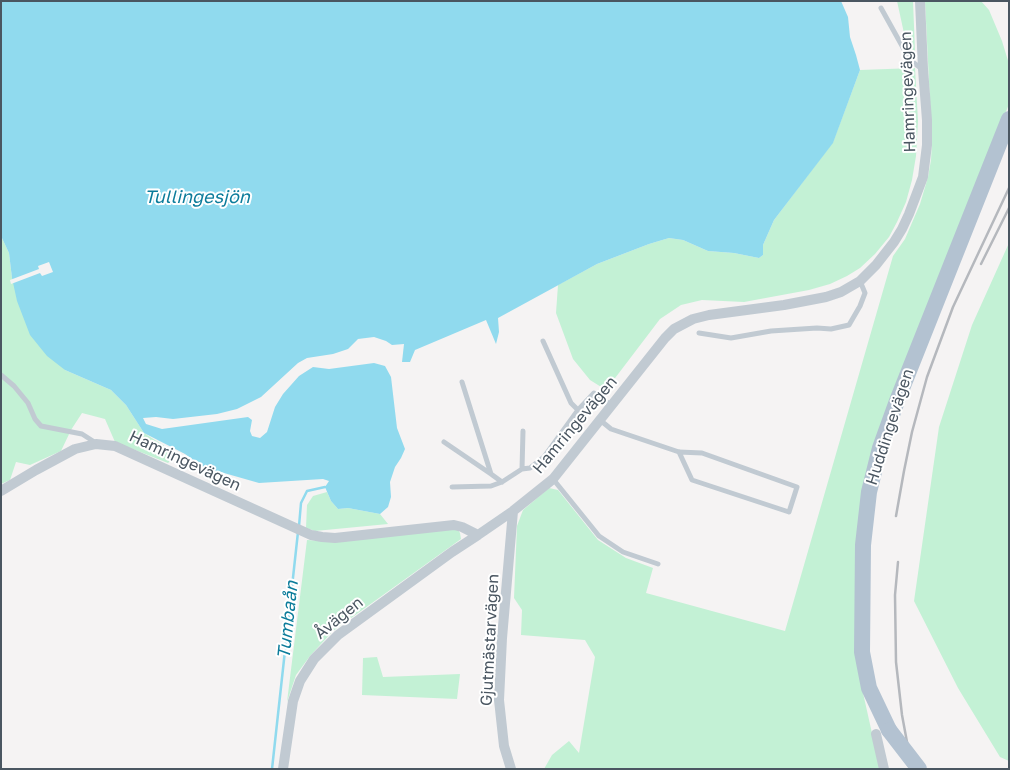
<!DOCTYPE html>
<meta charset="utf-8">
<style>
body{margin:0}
#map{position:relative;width:1010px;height:770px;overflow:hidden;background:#f5f3f3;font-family:"Golos Text",sans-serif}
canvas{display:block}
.frame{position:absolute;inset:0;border:2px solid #4a5661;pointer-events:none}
</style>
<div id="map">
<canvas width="1010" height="770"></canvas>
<div class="frame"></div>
</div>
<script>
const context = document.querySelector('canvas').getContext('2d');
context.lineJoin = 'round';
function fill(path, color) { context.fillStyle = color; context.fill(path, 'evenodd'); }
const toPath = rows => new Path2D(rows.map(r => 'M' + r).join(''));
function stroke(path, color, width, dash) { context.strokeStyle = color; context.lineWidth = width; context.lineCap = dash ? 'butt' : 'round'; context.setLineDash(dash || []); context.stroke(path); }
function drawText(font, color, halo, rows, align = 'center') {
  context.font = font + ' "Golos Text",sans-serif'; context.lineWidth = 4; context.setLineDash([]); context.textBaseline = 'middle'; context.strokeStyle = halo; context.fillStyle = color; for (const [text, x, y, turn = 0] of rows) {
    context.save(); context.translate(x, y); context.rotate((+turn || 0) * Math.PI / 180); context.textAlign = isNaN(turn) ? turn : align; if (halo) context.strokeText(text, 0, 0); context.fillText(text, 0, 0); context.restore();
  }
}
fill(toPath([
 [897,1,913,1,915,51,907,47],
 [925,1,981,1,989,10,1002,41,1009,64,1009,104,889,404,873,449,859,675,880,769,544,769,552,755,569,741,579,753,595,657,585,640,521,635,522,610,514,598,517,526,523,510,549,488,558,490,598,540,626,558,653,568,646,593,785,631,893,256,905,239,920,204,928,177,931,160,932,142],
 [915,68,918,121,916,156,912,180,906,202,897,222,889,237,875,254,860,268,847,276,830,284,809,290,744,302,702,300,681,305,660,319,606,390,590,380,573,359,556,313,558,285,597,264,649,244,669,238,683,240,708,251,734,253,759,258,763,255,763,245,774,220,833,142,860,70],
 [1,236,9,253,12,278,65,370,111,390,126,405,144,433,177,454,168,463,115,442,105,419,82,413,71,430,61,451,30,465,16,462,10,480,1,484],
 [1009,243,1009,761,1000,757,958,688,914,601,939,427,972,325],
 [327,492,331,501,338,509,348,508,380,514,388,524,315,531,306,528,307,505,313,496],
 [457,528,460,533,461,539,333,631,310,656,296,675,287,702,307,540,338,542],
 [377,657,383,677,460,674,457,699,362,695,363,658]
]), '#c3f1d5');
fill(toPath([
 [1,1,841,1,848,17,850,37,856,55,860,70,833,143,774,220,763,245,763,255,759,258,734,253,708,251,683,240,669,238,649,244,597,264,498,318,499,332,496,344,486,320,415,350,410,362,402,362,404,344,392,345,386,341,374,337,358,339,348,349,333,354,307,358,298,363,261,397,237,409,217,414,173,419,156,417,143,418,146,424,162,429,248,417,252,420,250,431,252,436,260,438,267,432,275,407,283,394,299,376,313,367,329,369,374,363,385,366,391,377,397,428,405,449,401,458,395,467,390,482,391,497,388,507,380,514,348,508,338,509,331,501,325,487,329,481,323,479,259,483,203,467,185,454,144,433,126,405,111,390,65,370,47,356,30,335,17,301,12,278,9,253,1,236]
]), '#90daee');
fill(toPath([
 [49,262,53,272,42,276,40,273,11,284,10,280,39,269,38,266]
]), '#f5f3f3');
stroke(toPath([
 [299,526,301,503,307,491,325,487],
 [272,769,298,532]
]), '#90daee', 2.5);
stroke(toPath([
 [881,8,906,53,914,63,922,69],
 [699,333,731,338,771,331,817,328,831,329,849,325,860,306,865,293,860,281],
 [543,341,571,403,578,410],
 [1,375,14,386,28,403,35,419,41,426,82,434,96,443],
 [462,382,491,474,502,482],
 [600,420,611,429,679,452,702,453,797,487,789,512,692,480,679,452],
 [444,442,491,474],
 [522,469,523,431],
 [553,479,599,536,623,552,658,564],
 [452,487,491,486,502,482,522,469,530,468,544,457,578,410,594,393,611,405]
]), '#c1cad2', 5);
stroke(toPath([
 [1,491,36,470,75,449,96,444,115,446,311,535,322,537,335,538,454,525,462,527,478,535,513,511,553,479,665,338,674,329,693,319,709,315,784,305,826,297,841,292,860,281,876,265,894,242,902,229,909,214,923,177,927,145,927,120,923,69,920,1],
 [876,734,884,769],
 [283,769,293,701,300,681,314,659,338,635,452,552,478,535],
 [511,769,504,746,499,700,502,638,513,511]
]), '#c1cad2', 10);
stroke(toPath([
 [889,730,869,688,862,652,863,545,869,492,880,448,897,401,1009,119]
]), '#b3c2d1', 16);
stroke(toPath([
 [981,264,1009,208],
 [896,516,904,471,912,432,927,377,953,307,1009,188],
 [898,562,895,595,896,662,902,715,912,769]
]), '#b5b8bd', 2.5);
stroke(toPath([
 [889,730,919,769]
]), '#b3c2d1', 16);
drawText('16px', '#4a5661', '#fff', [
 ["Hamringevägen",908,92,-92],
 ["Hamringevägen",575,425,-50],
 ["Huddingevägen",890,427,-72],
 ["Hamringevägen",185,461,25],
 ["Åvägen",339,618,-39],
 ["Gjutmästarvägen",490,640,-87]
]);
drawText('italic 18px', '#0c7c9b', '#fff', [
 ["Tullingesjön",197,197],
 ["Tumbaån",288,620,-84]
]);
</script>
